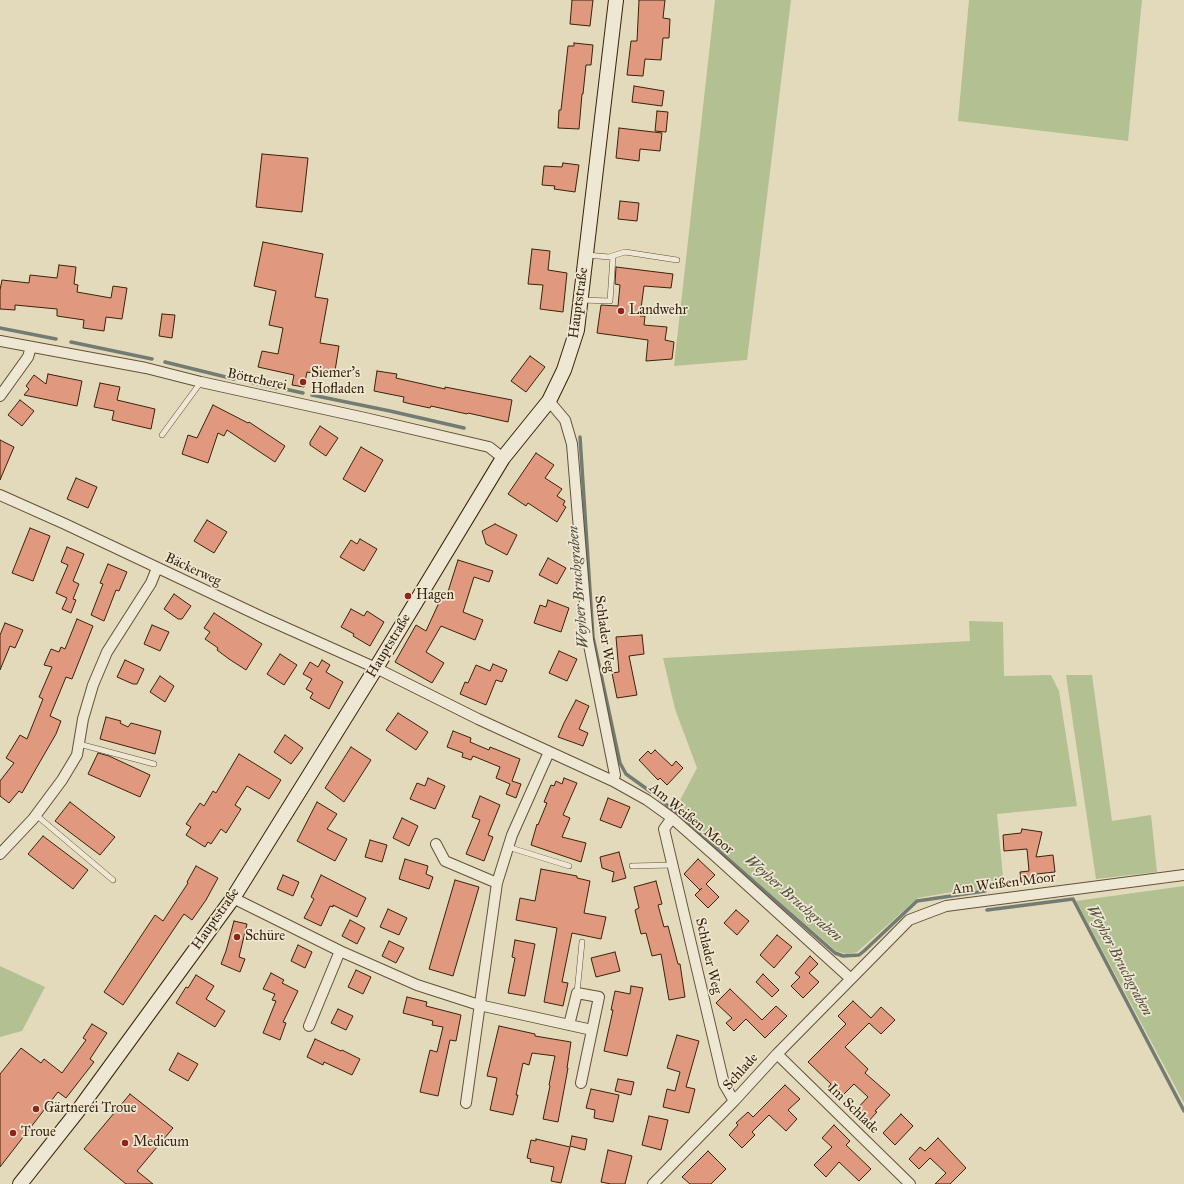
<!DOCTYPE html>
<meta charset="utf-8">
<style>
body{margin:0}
canvas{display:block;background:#e3dabc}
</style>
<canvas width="1184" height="1184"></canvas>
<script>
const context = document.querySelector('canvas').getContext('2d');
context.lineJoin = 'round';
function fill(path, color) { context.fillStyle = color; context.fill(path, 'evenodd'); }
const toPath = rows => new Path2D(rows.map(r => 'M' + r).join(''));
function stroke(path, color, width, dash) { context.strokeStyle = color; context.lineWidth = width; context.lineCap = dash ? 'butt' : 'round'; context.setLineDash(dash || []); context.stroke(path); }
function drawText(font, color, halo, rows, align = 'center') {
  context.font = font + ' "IM FELL Great Primer",serif'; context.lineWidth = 3.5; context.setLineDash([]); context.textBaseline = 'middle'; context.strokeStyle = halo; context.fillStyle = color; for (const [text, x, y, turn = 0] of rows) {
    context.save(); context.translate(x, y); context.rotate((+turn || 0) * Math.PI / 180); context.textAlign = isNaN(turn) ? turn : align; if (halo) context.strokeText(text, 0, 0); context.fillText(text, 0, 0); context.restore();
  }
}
fill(toPath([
 [715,0,791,0,747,360,674,366],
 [969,0,1142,0,1128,141,958,121],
 [969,621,1003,622,1004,676,1051,675,1059,691,1077,806,997,814,1004,887,946,893,918,898,857,952,847,954,836,951,718,848,676,808,697,768,675,709,663,658,970,641],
 [1066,675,1092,675,1112,821,1151,815,1157,872,1096,879],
 [1184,886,1184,1103,1076,901],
 [0,966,45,987,22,1031,0,1037]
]), '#b2c092');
stroke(toPath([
 [0,328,56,339],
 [71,342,152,359],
 [165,362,234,379],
 [250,382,277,388],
 [280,388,303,393],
 [312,395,390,411,464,428],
 [580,437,593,637,620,763,626,774,651,792],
 [660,799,835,953,843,956,859,955,864,951,917,901,985,891],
 [987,910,1073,899,1184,1111]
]), '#737c73', 3.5);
const building = toPath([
 [572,0,593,0,590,26,570,24,572,0],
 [639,0,665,0,663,18,670,19,669,38,663,38,661,60,645,59,643,76,627,75,631,41,637,41,639,0],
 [574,43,593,45,591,65,586,65,583,94,582,94,579,129,558,128,559,110,561,110,568,46,574,46,574,43],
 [634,86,664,91,662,106,632,102,634,86],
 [657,111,668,112,666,132,655,131,657,111],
 [619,128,662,133,660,151,640,149,639,161,616,158,619,128],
 [262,154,308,158,302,212,256,207,262,154],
 [563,163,579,165,575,192,554,189,555,186,542,185,544,166,562,167,563,163],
 [620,201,639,203,637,221,618,219,620,201],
 [263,242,323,254,315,297,328,299,320,343,339,346,334,377,307,372,304,387,292,385,294,375,258,367,262,351,278,354,283,328,269,325,276,291,254,286,263,242],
 [532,249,550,251,548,270,567,273,563,312,540,309,543,285,528,284,532,249],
 [59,265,76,267,74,284,78,285,77,292,111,298,113,286,127,288,122,319,106,317,104,331,83,328,84,320,57,316,57,309,15,305,15,310,0,309,0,290,2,280,29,283,30,275,57,278,59,265],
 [616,267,673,274,671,288,644,286,640,316,645,316,644,325,667,327,665,340,674,342,672,359,646,361,648,340,597,333,601,305,618,306,620,285,615,284,616,267],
 [162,314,175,315,172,338,159,336,162,314],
 [530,356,545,367,526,392,511,381,530,356],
 [377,371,397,374,396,378,445,389,445,387,512,400,508,422,468,413,467,414,431,406,430,408,411,404,403,402,404,397,374,391,377,371],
 [48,374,82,381,77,406,24,395,29,389,26,386,34,375,46,384,48,374],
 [100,383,120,387,117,400,155,409,151,429,112,420,114,411,94,407,100,383],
 [20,400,34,411,22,426,8,415,20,400],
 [213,405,248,423,249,422,285,446,275,462,227,430,224,436,218,433,208,463,182,454,188,435,197,438,213,405],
 [320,426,338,438,326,456,310,445,310,442,320,426],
 [0,440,14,447,0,480,0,440],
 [361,447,383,460,365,492,343,479,361,447],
 [536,453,554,465,545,478,562,489,557,496,565,501,563,505,566,507,557,522,528,503,526,506,508,494,536,453],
 [76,478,97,487,88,508,67,499,76,478],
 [207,520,227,532,214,553,194,541,207,520],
 [495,524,517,535,507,555,486,544,482,531,495,524],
 [30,528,50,536,33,581,12,573,30,528],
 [360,539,377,549,364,571,340,557,351,540,357,544,360,539],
 [67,547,84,554,73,581,79,584,73,599,76,600,71,613,62,609,67,598,56,593,68,565,61,562,67,547],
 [548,558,566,568,557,584,539,575,548,558],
 [458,560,493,571,489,582,474,577,463,612,483,620,475,640,441,626,426,652,444,663,432,683,395,662,416,625,426,631,442,596,446,598,458,560],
 [108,564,127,572,119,591,116,590,104,621,91,615,103,584,100,583,108,564],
 [174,594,191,606,182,619,178,619,164,609,174,594],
 [548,600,569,608,561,632,534,623,540,605,546,607,548,600],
 [351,609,364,616,367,611,384,622,370,646,353,636,354,634,341,627,351,609],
 [214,613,262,644,246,670,229,659,217,650,218,648,205,639,210,632,204,628,214,613],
 [77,619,93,626,72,679,66,677,50,716,61,721,56,734,22,793,19,791,9,803,0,796,0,781,14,763,6,758,20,735,27,739,43,699,39,697,52,667,44,665,51,649,59,652,61,647,65,649,77,619],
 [5,623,23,630,15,648,10,646,0,670,0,635,5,623],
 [152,625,169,632,160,651,144,644,152,625],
 [642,635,644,654,629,656,637,695,617,698,612,673,619,672,616,637,642,635],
 [559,651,577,659,567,681,549,673,559,651],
 [280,654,297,665,284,685,267,674,280,654],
 [125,660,144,669,137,684,133,684,117,677,125,660],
 [322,660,330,665,326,672,343,682,329,709,310,698,313,693,306,689,312,679,303,674,310,662,318,667,322,660],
 [493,664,507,670,502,682,496,680,486,705,460,694,465,682,468,683,476,665,490,671,493,664],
 [160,676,174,686,165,702,150,692,160,676],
 [576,700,589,706,579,729,588,733,583,746,558,737,564,723,576,700],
 [398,713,428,732,416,750,386,730,398,713],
 [106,717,121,721,120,723,128,727,131,723,161,731,155,754,100,739,106,717],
 [453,731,471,738,470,742,489,750,490,747,520,759,512,781,521,784,516,798,506,794,510,784,496,778,500,767,473,756,471,760,462,757,463,753,447,747,453,731],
 [285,735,303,748,291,764,274,752,285,735],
 [351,747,371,760,344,802,325,788,351,747],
 [655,750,672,766,676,761,683,768,667,785,660,778,658,780,639,760,648,751,651,754,655,750],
 [98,753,109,756,150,775,140,797,88,774,98,753],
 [239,754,281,780,269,799,247,786,235,805,241,809,226,833,221,829,211,844,208,842,205,847,186,835,191,827,186,824,200,803,204,806,213,791,216,793,239,754],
 [428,778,445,786,435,809,410,799,417,783,425,786,428,778],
 [564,778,577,783,563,815,570,818,562,837,586,843,581,862,531,845,537,824,538,825,547,803,544,802,551,785,554,786,556,781,562,784,564,778],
 [480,796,500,805,488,835,493,837,484,861,466,854,480,820,472,817,480,796],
 [608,798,630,807,621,828,600,820,608,798],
 [70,802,115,837,100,855,55,821,70,802],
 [317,802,337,814,327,829,347,839,335,861,297,841,317,802],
 [402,818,418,826,409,846,393,838,402,818],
 [1022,829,1042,832,1036,857,1053,855,1055,872,1036,874,1037,881,1021,882,1020,872,1029,871,1027,849,1004,851,1003,835,1021,833,1022,829],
 [43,836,88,870,73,889,28,854,43,836],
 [370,840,387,845,382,862,365,857,370,840],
 [619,852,626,878,612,882,614,872,602,868,600,857,619,852],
 [405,859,428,866,426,874,433,877,429,889,399,879,405,859],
 [698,859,715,875,706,884,719,897,708,908,695,895,702,888,700,890,684,874,698,859],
 [196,866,218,878,206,900,192,920,184,914,123,1005,104,992,155,915,163,921,188,883,187,882,196,866],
 [541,869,577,876,577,878,590,881,584,913,606,917,601,939,572,933,562,982,568,983,563,1006,544,1002,557,928,516,920,520,898,535,901,541,869],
 [283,875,299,882,293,896,277,889,283,875],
 [321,875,366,898,357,917,333,905,333,907,330,906,321,926,304,918,314,899,311,897,321,875],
 [455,880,479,887,453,976,429,969,455,880],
 [656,881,662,904,658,905,664,927,668,926,678,964,680,964,685,997,669,1000,661,954,652,956,646,933,641,934,635,910,639,908,634,887,656,881],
 [388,909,407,918,399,935,380,927,388,909],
 [736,910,749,921,737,935,724,923,736,910],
 [350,920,365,928,357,944,342,936,350,920],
 [234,921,247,924,239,957,245,959,240,972,221,964,226,951,234,921],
 [777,935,792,947,774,968,760,955,777,935],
 [515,940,535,944,525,996,508,993,515,958,512,957,515,940],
 [389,941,404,948,396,963,382,956,389,941],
 [298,945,312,952,305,968,291,961,298,945],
 [615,952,620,971,596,977,591,958,615,952],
 [810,956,818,964,809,973,819,982,803,998,791,986,800,977,795,973,810,956],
 [356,970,371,977,363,994,348,987,356,970],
 [271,973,284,980,282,983,298,991,283,1022,286,1023,280,1040,263,1033,276,1001,272,1000,275,994,263,989,271,973],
 [763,974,779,990,772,997,756,982,763,974],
 [196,975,214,986,206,999,225,1011,215,1027,176,1003,186,987,188,988,196,975],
 [631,986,643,988,627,1056,604,1051,613,1010,611,1010,615,991,630,994,631,986],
 [730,989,762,1020,776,1006,787,1016,765,1038,746,1019,734,1031,726,1023,732,1018,716,1003,730,989],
 [407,997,427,1002,426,1006,461,1015,456,1041,450,1040,438,1096,420,1092,430,1050,437,1052,443,1027,432,1025,433,1021,403,1013,407,997],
 [853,1001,871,1018,881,1007,895,1020,881,1034,869,1023,845,1047,868,1069,865,1073,890,1095,875,1111,877,1112,865,1125,853,1113,868,1097,854,1084,839,1099,828,1088,831,1084,808,1062,846,1024,838,1016,853,1001],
 [338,1009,353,1016,346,1030,331,1023,338,1009],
 [92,1024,107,1033,90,1059,94,1062,66,1098,58,1092,0,1167,0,1074,21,1048,41,1063,44,1059,62,1073,86,1040,83,1038,92,1024],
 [499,1026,535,1034,535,1036,571,1042,567,1068,568,1068,558,1122,543,1119,550,1086,549,1085,555,1056,532,1053,529,1065,523,1063,516,1095,518,1095,513,1115,490,1110,497,1078,487,1076,499,1026],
 [677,1035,699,1041,686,1087,695,1089,689,1113,663,1107,667,1089,675,1091,680,1072,667,1068,677,1035],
 [315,1039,341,1051,342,1050,360,1059,352,1075,324,1062,323,1065,307,1057,315,1039],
 [178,1053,198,1064,188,1081,169,1070,178,1053],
 [618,1079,634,1082,631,1095,615,1091,618,1079],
 [785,1085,800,1099,788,1110,797,1119,786,1131,769,1115,752,1132,755,1135,742,1148,729,1135,738,1125,736,1123,748,1112,753,1117,785,1085],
 [591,1089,619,1095,613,1122,594,1118,595,1110,586,1108,591,1089],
 [130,1094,173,1128,137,1171,153,1184,126,1184,84,1149,130,1094],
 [901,1114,913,1126,895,1145,883,1133,901,1114],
 [649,1116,668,1120,661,1150,642,1145,649,1116],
 [834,1125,850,1141,846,1145,871,1169,859,1181,839,1162,826,1177,814,1165,832,1147,822,1138,834,1125],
 [572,1136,587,1139,585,1150,570,1146,572,1136],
 [938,1138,966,1168,950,1184,935,1184,946,1173,930,1158,919,1169,909,1159,920,1147,925,1151,938,1138],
 [536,1139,570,1147,561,1183,551,1181,554,1167,530,1162,531,1159,527,1158,531,1140,536,1141,536,1139],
 [608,1150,632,1156,625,1184,611,1184,601,1182,608,1150],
 [708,1151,726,1169,711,1184,690,1184,682,1177,708,1151]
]);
fill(building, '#e0987e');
stroke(building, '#3a2308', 1);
const service = toPath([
 [587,255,609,257,625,252,677,260],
 [582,300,610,301,613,256],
 [162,435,201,382],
 [79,744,154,764],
 [36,815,113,880],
 [508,847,569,866],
 [632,866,672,865],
 [577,993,582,942]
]);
const minor = toPath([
 [0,341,146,368,201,382,365,418,489,447,503,458],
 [0,396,28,357,31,347],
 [549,401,565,420,572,444,588,640,615,775,613,781],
 [0,495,65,524,264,618,376,668,478,719,613,781,647,800,672,818,714,855,851,979],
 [672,818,664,829,724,1084,734,1101],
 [436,844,445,861,497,883],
 [0,854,33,819,62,780,77,755,83,719,93,685,107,652,151,583,157,568],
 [233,898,340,951,417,985,479,1005,592,1030],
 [569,1025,577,993,599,997,581,1083],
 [309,1026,340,951],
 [777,1054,910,1184],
 [466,1103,497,883,512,835,549,752],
 [653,1184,734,1101,777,1054,909,920,946,906,1184,875]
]);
const secondary = toPath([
 [20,1184,77,1112,233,898,376,668,503,458,549,401,564,370,577,330,616,0]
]);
stroke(service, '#645135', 6);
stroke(minor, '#645135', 12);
stroke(secondary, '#3a2308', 16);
stroke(service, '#ede7d3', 5);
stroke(minor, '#ede7d3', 10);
stroke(secondary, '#ede7d3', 14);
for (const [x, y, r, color] of [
 [621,311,4,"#8f2418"],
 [303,382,4,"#8f2418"],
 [408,596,4,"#8f2418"],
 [237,937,4,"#8f2418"],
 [36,1109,4,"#8f2418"],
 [13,1133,4,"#8f2418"],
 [125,1143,4,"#8f2418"]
]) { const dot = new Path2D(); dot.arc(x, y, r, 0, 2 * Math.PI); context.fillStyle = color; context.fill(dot); stroke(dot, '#ede7d3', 1.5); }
drawText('14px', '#3a2308', '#ede7d3', [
 ["Hauptstraße",579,303,-82],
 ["Böttcherei",257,380,12],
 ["Bäckerweg",193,570,25],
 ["Schlader Weg",604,634,82],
 ["Hauptstraße",389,646,-59],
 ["Am Weißen Moor",691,819,39],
 ["Am Weißen Moor",1004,884,-7],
 ["Hauptstraße",216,919,-55],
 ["Schlader Weg",708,956,77],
 ["Schlade",741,1072,-48],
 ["Im Schlade",853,1109,44]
]);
drawText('14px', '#3a2308', '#ede7d3', [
 ["Landwehr",629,311],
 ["Siemer's",311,374],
 ["Hofladen",311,390],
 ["Hagen",416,596],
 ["Schüre",245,937],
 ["Gärtnerei Troue",44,1109],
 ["Troue",21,1133],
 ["Medicum",133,1143]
], 'left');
drawText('italic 15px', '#56503d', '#ede7d3', [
 ["Weyher Bruchgraben",579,587,-95],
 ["Weyher Bruchgraben",793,899,41],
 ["Weyher Bruchgraben",1119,961,62]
]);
</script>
